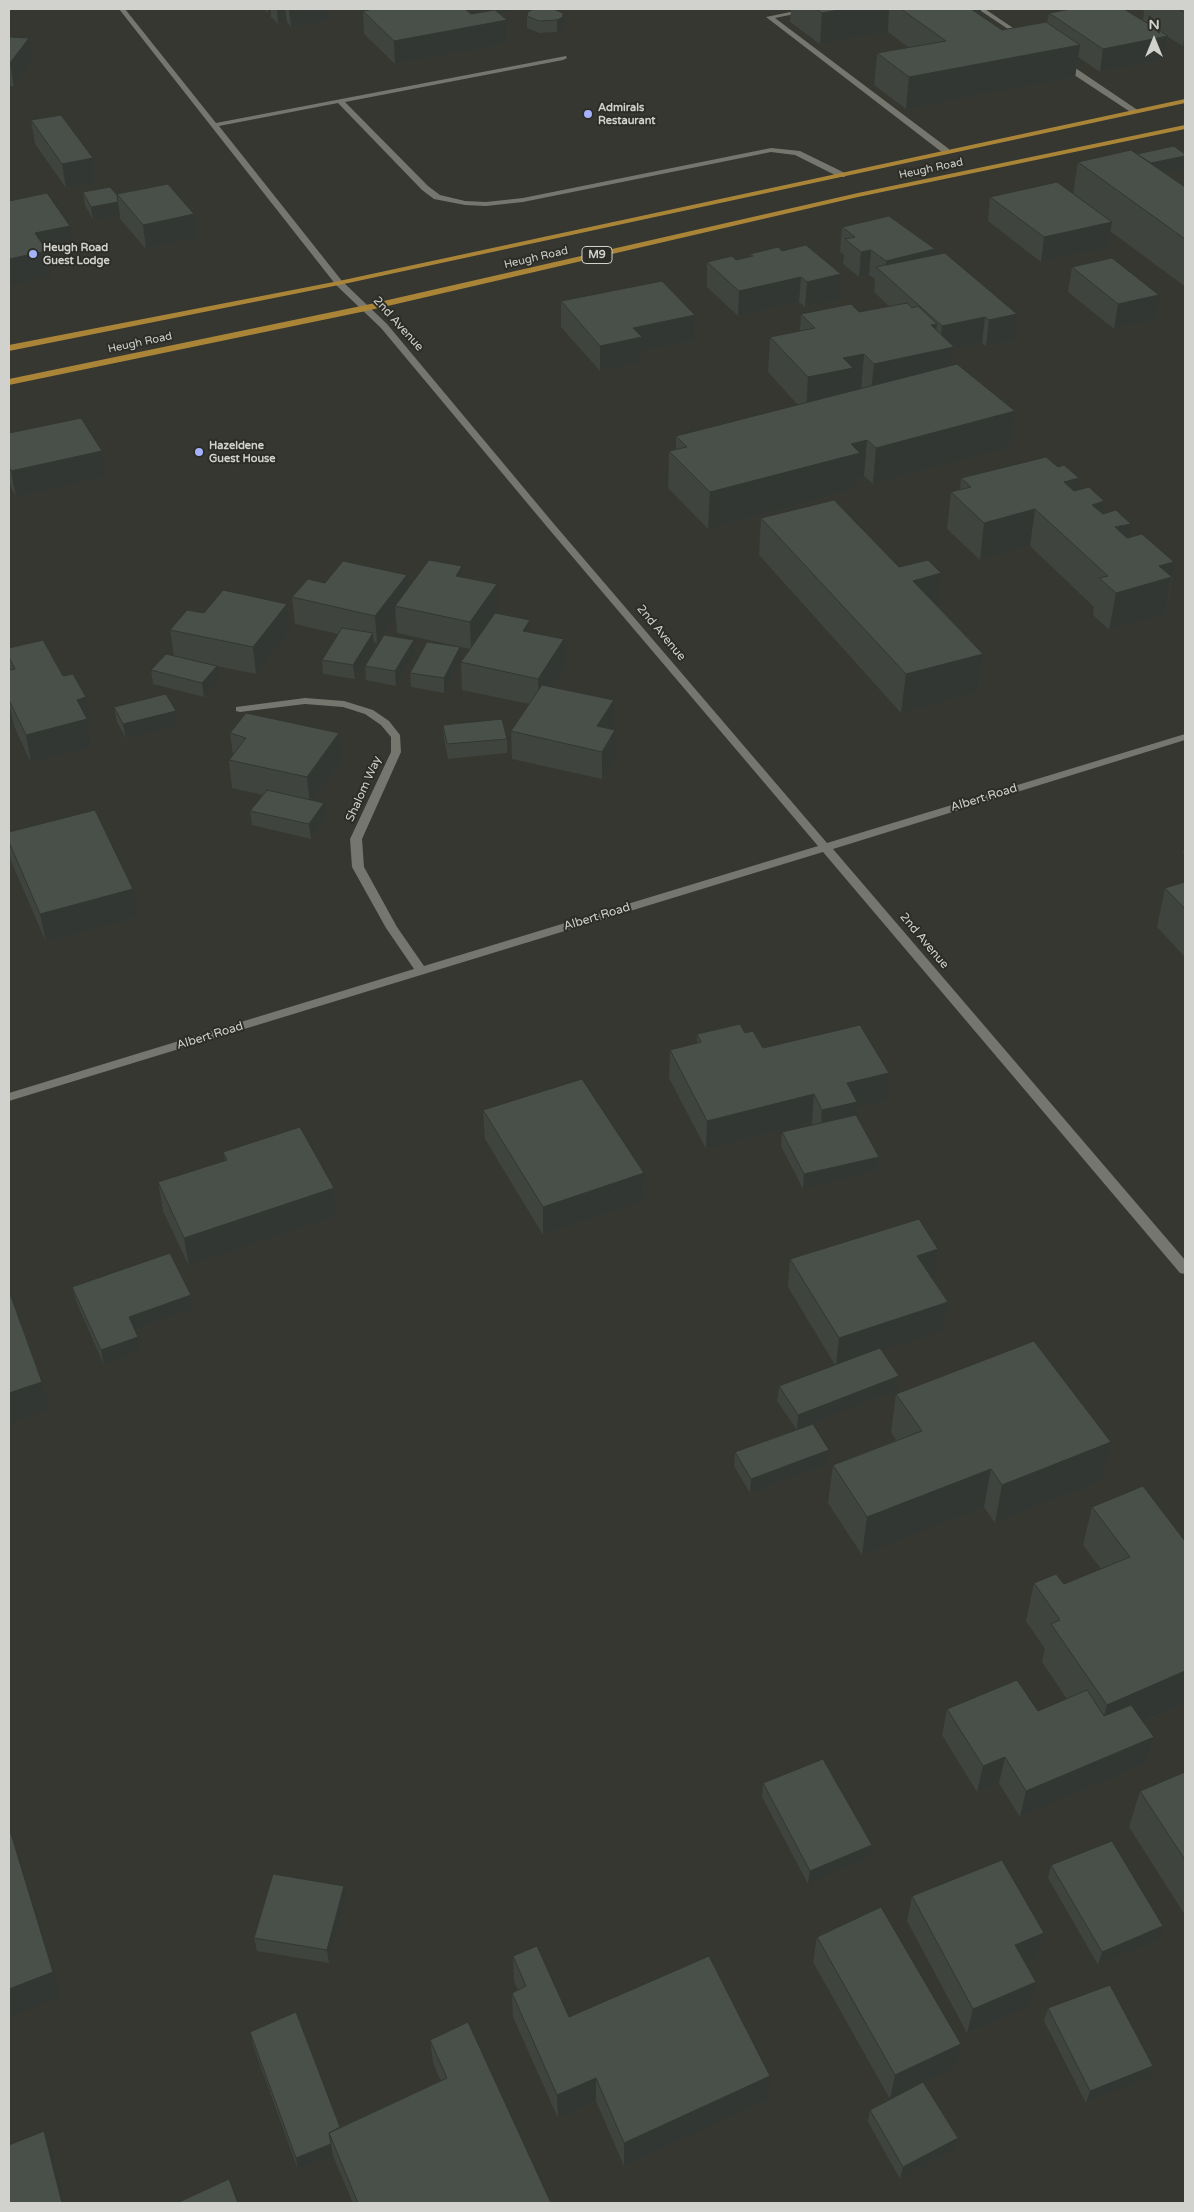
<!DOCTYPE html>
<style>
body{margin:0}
#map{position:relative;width:1194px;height:2212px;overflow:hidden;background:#363730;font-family:"Varela Round",sans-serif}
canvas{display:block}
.frame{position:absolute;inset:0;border:10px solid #d1d2cd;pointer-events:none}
.north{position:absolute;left:1129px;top:15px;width:50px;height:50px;-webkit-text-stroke:4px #2c2d26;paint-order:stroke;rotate:0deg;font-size:14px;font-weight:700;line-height:20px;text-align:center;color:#d1d2cd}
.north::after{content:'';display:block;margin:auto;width:18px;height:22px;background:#d1d2cd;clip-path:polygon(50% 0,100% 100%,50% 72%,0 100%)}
</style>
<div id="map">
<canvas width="1194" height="2212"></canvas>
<div class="frame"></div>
<div class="north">N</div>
</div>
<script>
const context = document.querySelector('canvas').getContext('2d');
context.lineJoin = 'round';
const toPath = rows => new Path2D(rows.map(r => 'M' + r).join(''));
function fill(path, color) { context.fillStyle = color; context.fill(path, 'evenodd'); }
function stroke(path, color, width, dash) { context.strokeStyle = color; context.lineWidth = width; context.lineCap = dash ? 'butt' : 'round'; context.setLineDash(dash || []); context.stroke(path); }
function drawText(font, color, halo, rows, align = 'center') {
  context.font = font + ' "Varela Round",sans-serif'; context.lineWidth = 4; context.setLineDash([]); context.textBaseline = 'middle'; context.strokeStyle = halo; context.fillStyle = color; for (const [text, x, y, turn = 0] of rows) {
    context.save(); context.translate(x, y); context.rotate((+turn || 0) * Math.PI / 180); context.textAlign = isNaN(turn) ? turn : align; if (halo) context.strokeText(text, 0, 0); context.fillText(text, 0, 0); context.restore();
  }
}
fill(toPath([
 [119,9,125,9,216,123,566,56,567,58,563,60,345,102,428,186,440,195,465,201,486,202,523,198,771,148,800,151,845,173,845,177,839,177,795,155,771,152,523,202,486,206,465,205,434,199,422,190,338,103,219,126,342,281,387,324,554,524,827,843,1185,734,1185,740,833,849,1185,1260,1185,1274,1180,1273,823,852,9,1101,9,1093,414,969,386,928,352,867,350,839,391,752,391,737,381,725,365,714,343,707,305,704,240,712,236,711,236,707,305,698,344,701,373,710,389,721,400,735,401,752,362,839,364,867,397,927,424,966,818,846,548,528,381,328,336,285,119,9],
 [805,9,819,9,775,18,949,149,949,153,943,153,766,17,805,9],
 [978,9,985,9,1028,38,1023,39,978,9],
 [1059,61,1065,61,1139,111,1132,113,1059,65,1059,61]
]), '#75766e');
fill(toPath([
 [1185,99,1185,103,339,285,9,351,9,345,339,281,1185,99],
 [1185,125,1185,129,858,197,366,311,9,385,9,379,366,305,858,193,1185,125]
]), '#aa8538');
fill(toPath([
 [264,9,330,9,331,20,291,27,287,22,278,24,271,17,271,12,268,13],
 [372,9,513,9,513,12,501,15,507,20,508,43,395,64,364,34,363,11,372,10],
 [553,9,563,25,563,29,557,32,539,33,527,28,527,16],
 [791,9,981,9,980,14,979,15,1002,30,1047,23,1049,13,1143,20,1144,11,1141,9,1185,9,1185,45,1183,46,1168,37,1164,59,1100,72,1078,57,1075,77,906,109,874,85,877,53,908,47,888,32,820,44,790,22],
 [9,37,29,38,33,61,14,86,9,86],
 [31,120,93,158,96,182,66,188,35,144],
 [1137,154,1185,154,1185,168,1164,172,1185,187,1185,285,1183,285,1110,231,1108,247,1041,262,988,221,990,197,1073,194,1078,162],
 [83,192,117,195,194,214,197,238,146,249,120,219,120,215,93,220,85,205],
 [842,227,934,255,1014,340,986,346,982,343,954,348,952,366,1015,411,1010,447,873,484,864,476,858,478,857,489,708,529,668,488,669,451,676,449,676,436,798,405,768,372,770,337,800,331,801,314,859,312,889,306,874,292,875,279,869,275,859,277,843,264,844,255,840,252],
 [778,247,839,299,805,307,799,302,738,316,707,287,707,262,736,260,750,257,750,254],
 [1072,267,1155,320,1114,329,1068,292],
 [561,301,695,315,694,340,642,351,641,362,600,371,561,327],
 [9,433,102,451,106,477,16,497,9,483],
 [961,478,1077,490,1104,501,1102,513,1131,524,1128,537,1172,577,1165,615,1109,630,1093,615,1094,607,1030,546,980,560,947,529,951,492,960,489],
 [761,518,938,606,983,654,978,692,901,713,759,555],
 [462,566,463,578,498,611,496,613,530,632,565,666,551,687,614,728,612,730,615,758,602,779,512,759,511,731,529,704,462,690,461,662,470,649,397,633,396,619,377,643,373,642,374,647,355,679,323,674,322,660,338,634,295,624,292,597,325,583,408,588],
 [170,630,290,631,256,674,197,662,219,681,204,697,153,684,151,670,174,656],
 [414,640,415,654,396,686,366,680,365,666],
 [9,648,63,676,86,697,91,725,89,725,92,747,31,763,14,726,9,728],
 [461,661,444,693,411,687,410,673],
 [114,707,176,711,178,725,126,739,117,722],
 [443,725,507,739,507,753,448,759,444,739],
 [230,733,342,761,313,801,326,818,311,839,252,825,250,811,263,795,232,788,229,760,233,755],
 [9,832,138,917,46,942,11,861,9,850],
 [1185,844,1185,855,1183,853],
 [1185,882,1185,957,1157,927,1165,888],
 [745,1033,763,1048,886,1101,857,1108,856,1115,879,1157,877,1171,803,1189,781,1146,782,1132,813,1125,812,1122,706,1149,669,1078,670,1050,697,1043,697,1034],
 [483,1110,644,1173,643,1201,543,1235,485,1139],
 [223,1152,334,1188,337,1216,189,1266,163,1211,158,1182,225,1161],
 [938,1249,934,1277,932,1277,948,1302,944,1330,882,1350,897,1390,797,1430,777,1401,779,1386,835,1365,788,1287,790,1259],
 [72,1287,194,1309,135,1330,138,1337,141,1351,104,1365,76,1301],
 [896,1394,1101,1481,995,1523,984,1507,862,1555,828,1503,833,1465,896,1440,891,1432],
 [829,1450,827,1465,750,1493,734,1466,735,1452],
 [1143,1486,1185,1703,1143,1722,1154,1737,1146,1763,1020,1817,999,1783,977,1792,942,1735,947,1709,1038,1711,1067,1699,1042,1662,1045,1649,1026,1621,1034,1583,1064,1584,1101,1569,1083,1545,1092,1507],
 [1185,1772,1185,1915,1129,1827,1140,1791],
 [763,1783,869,1858,808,1884,762,1797],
 [1051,1865,1159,1939,1098,1965,1048,1878],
 [912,1896,1044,1933,1037,1958,1025,1963,1029,2007,967,2033,907,1921],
 [346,1899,329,1963,257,1951,254,1938],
 [817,1937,955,2068,924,2083,958,2138,955,2150,900,2179,868,2122,870,2110,911,2089,890,2099,813,1962],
 [513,1956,569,2017,768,2100,624,2166,596,2101,558,2118,513,2017,512,1993,518,1990,514,1981],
 [1048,2008,1149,2078,1086,2103,1044,2021],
 [250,2032,340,2127,441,2081,433,2063,430,2040,551,2203,353,2203,333,2156,298,2170,253,2045]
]), '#3f443f');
fill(toPath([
 [268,9,271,9,271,12,268,13],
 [277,9,285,9,287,22,278,24],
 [289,9,330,9,331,20,291,27],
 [464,9,513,9,513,12,493,16,507,20,508,43,395,64,394,41],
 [844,9,889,9,888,32,820,44,822,13],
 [943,9,981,9,980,14,942,21],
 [1024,9,1037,9,1024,11],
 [563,13,563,29,557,32,557,20],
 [1185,30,1185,45,1183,46],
 [1168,36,1164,59,1100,72,1103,49],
 [29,38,33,61,14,86,10,63],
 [1080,45,1075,77,906,109,909,77],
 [1185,156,1185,168,1148,176,1150,163],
 [93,158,96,182,66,188,62,164],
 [118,202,120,215,93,220,91,207],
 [194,214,197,238,146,249,143,225],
 [1112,222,1108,247,1041,262,1044,237],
 [70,226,74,251,47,256,51,276,9,285,9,259,35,233],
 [935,249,932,274,885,275,886,261],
 [871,250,869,275,859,277,861,252],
 [841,274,839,299,805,307,807,282],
 [801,277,799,302,738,316,739,291],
 [1159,295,1155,320,1114,329,1118,304],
 [1017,314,1014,340,986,346,989,320],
 [695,315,694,340,642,351,641,362,600,371,600,346,633,328],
 [985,317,982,343,954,348,950,382,870,400,874,364,931,325,937,324,934,351,939,350,942,326],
 [864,354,861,390,806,413,808,377,843,358],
 [1015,411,1010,447,873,484,876,448],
 [867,440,864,476,858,478,857,489,708,529,710,492,851,444],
 [102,451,106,477,16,497,11,471],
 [1079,478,1073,515,1064,482],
 [1104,501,1098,538,1092,505],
 [1035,509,1030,546,980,560,984,523],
 [1131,524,1124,561,1115,527],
 [1174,562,1165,615,1109,630,1116,593,1159,566],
 [462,566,464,593,456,576],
 [941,573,937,611,913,581],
 [407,575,409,602,395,606,396,619,377,643,375,616],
 [497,584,498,611,471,649,470,622],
 [287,604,290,631,256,674,253,647],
 [530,620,531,647,523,631],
 [373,633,374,647,355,679,353,665],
 [564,639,565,666,539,706,538,679],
 [414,640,415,654,396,686,395,671],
 [460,647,461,661,444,693,444,678],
 [983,654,978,692,901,713,906,674],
 [217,666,219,681,204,697,202,683],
 [86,697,91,725,89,725,92,747,31,763,26,735,77,700],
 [614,700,614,728,599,751,597,726],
 [9,702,14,726,9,728],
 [176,711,178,725,126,739,123,724],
 [615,730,615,758,602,779,602,752],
 [339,733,342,761,310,805,307,777],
 [324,803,326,818,311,839,309,824],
 [133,889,138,917,46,942,40,914],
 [889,1073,886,1101,857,1108,854,1130,820,1138,822,1110,847,1083],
 [814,1094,812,1122,706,1149,707,1121],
 [879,1157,877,1171,803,1189,804,1174],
 [644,1173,643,1201,543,1235,543,1207],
 [334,1188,337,1216,189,1266,184,1238],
 [938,1249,934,1277,913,1284,917,1256],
 [191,1295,194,1309,132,1331,129,1317],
 [948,1302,944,1330,836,1366,839,1338],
 [138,1337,141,1351,104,1365,101,1350],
 [899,1376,897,1390,797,1430,798,1415],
 [42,1382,50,1409,9,1423,9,1393],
 [1111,1442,1101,1481,995,1523,1002,1485],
 [829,1450,827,1465,750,1493,751,1479],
 [991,1469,984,1507,862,1555,867,1517],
 [1185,1671,1185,1703,1097,1742,1107,1705],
 [1154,1737,1146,1763,1020,1817,1026,1791],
 [1005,1757,999,1783,977,1792,983,1766],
 [9,1824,61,1996,9,2017],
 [872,1845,869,1858,808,1884,810,1871],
 [344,1886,346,1899,329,1963,327,1950],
 [1163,1926,1159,1939,1098,1965,1102,1952],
 [1044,1933,1037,1958,1009,1970,1015,1945],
 [1036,1982,1029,2007,967,2033,973,2009],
 [961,2044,955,2068,890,2099,895,2075],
 [1153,2066,1149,2078,1086,2103,1090,2091],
 [770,2076,768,2100,624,2166,624,2143],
 [596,2078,596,2101,558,2118,557,2095],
 [44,2131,49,2143,64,2203,62,2203],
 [958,2138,955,2150,900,2179,903,2167],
 [331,2144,333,2156,298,2170,296,2158]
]), '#333733');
const building = toPath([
 [374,9,465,9,471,14,495,10,507,20,394,41,363,11,374,9],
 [533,9,553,9,563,13,563,17,557,20,539,21,527,16,528,12,533,9],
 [816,9,844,9,822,13,816,9],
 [901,9,971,9,1002,30,1046,22,1080,45,909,77,877,53,946,41,901,9],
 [1071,9,1124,9,1168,36,1103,49,1049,13,1071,9],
 [1179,9,1185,9,1185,13,1179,9],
 [9,37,29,38,10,63,9,63,9,37],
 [61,115,93,158,62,164,31,120,61,115],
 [1174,146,1185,154,1185,156,1151,163,1137,154,1174,146],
 [1131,150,1185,187,1185,239,1078,162,1131,150],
 [1057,182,1112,222,1044,237,990,197,1057,182],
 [168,184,194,214,143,225,117,194,168,184],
 [110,187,117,195,118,202,91,207,83,192,110,187],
 [47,193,70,226,35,233,47,251,9,259,9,201,47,193],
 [889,216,935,249,886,261,871,250,861,252,845,239,855,237,842,227,889,216],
 [806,245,841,274,807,282,801,277,739,291,707,262,732,256,736,260,753,256,750,254,778,247,782,251,806,245],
 [945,253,1017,314,989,320,985,317,942,326,876,267,945,253],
 [1112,258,1159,295,1118,304,1072,267,1112,258],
 [662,281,695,315,633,328,642,337,600,346,561,301,662,281],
 [907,303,912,308,918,306,937,324,931,325,954,347,874,364,864,354,843,358,853,368,808,377,770,337,815,328,801,314,851,304,859,312,907,303],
 [957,364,1015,411,876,448,867,440,851,444,860,453,710,492,669,451,687,447,676,436,957,364],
 [81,418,102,451,11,471,9,466,9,433,81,418],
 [1046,457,1058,467,1064,465,1079,478,1064,482,1074,491,1089,487,1104,501,1092,505,1103,514,1116,510,1131,524,1115,527,1127,538,1142,534,1174,562,1159,566,1172,577,1116,593,1099,578,1108,576,1035,509,984,523,951,492,971,487,961,478,1046,457],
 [834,500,899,567,928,560,941,573,913,581,983,654,906,674,761,518,834,500],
 [429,560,462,566,456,576,497,584,470,622,395,606,429,560],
 [343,561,407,575,375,616,292,597,308,579,325,583,343,561],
 [223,590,287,604,253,647,170,630,187,610,204,613,223,590],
 [495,613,530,620,523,631,564,639,538,679,461,662,495,613],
 [342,628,373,633,353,665,322,660,342,628],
 [384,635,414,640,395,671,365,666,384,635],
 [43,640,63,676,73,674,86,697,77,700,87,719,26,735,9,700,9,670,15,669,9,657,9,648,43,640],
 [427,642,460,647,444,678,410,673,427,642],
 [166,654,217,666,202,683,151,670,166,654],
 [542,685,614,700,597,726,615,730,602,752,511,731,542,685],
 [166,694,176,711,123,724,114,707,166,694],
 [246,713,339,733,307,777,229,760,246,738,230,733,246,713],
 [502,719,507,739,447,744,443,725,502,719],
 [267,790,324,803,309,824,250,811,267,790],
 [95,810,133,889,40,914,9,842,9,832,95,810],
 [1185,882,1185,909,1165,888,1185,882],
 [740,1024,745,1033,753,1031,763,1048,860,1025,889,1073,847,1083,857,1102,822,1110,814,1094,707,1121,670,1050,701,1042,697,1034,740,1024],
 [582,1079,644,1173,543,1207,483,1110,582,1079],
 [856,1115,879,1157,804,1174,782,1132,856,1115],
 [300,1127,334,1188,184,1238,158,1182,227,1160,223,1152,300,1127],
 [919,1219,938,1249,917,1256,948,1302,839,1338,790,1259,919,1219],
 [170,1253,191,1295,129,1317,138,1337,101,1350,72,1287,170,1253],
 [9,1291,42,1382,9,1393,9,1291],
 [1034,1341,1111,1442,1002,1485,991,1469,867,1517,833,1465,922,1431,896,1394,1034,1341],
 [880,1348,899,1376,798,1415,779,1386,880,1348],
 [813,1424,829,1450,751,1479,735,1452,813,1424],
 [1143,1486,1185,1541,1185,1671,1107,1705,1051,1624,1060,1620,1034,1583,1056,1574,1064,1584,1130,1557,1092,1507,1143,1486],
 [1017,1680,1038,1711,1087,1690,1104,1716,1131,1705,1154,1737,1026,1791,1005,1757,983,1766,947,1709,1017,1680],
 [823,1759,872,1845,810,1871,763,1783,823,1759],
 [1185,1772,1185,1860,1140,1791,1185,1772],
 [9,1827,53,1972,9,1989,9,1827],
 [1112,1841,1163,1926,1102,1952,1051,1865,1112,1841],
 [1002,1860,1044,1933,1015,1945,1036,1982,973,2009,912,1896,1002,1860],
 [273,1874,344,1886,327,1950,254,1938,273,1874],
 [881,1907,961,2044,895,2075,817,1937,881,1907],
 [537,1946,569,2017,709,1956,770,2076,624,2143,596,2078,557,2095,512,1993,526,1986,513,1956,537,1946],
 [1110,1985,1153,2066,1090,2091,1048,2008,1110,1985],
 [296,2012,340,2127,329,2133,331,2144,296,2158,250,2032,296,2012],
 [468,2022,551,2203,358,2203,329,2133,447,2078,430,2040,468,2022],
 [923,2082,958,2138,903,2167,870,2110,923,2082],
 [44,2131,62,2203,9,2203,9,2145,44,2131],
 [229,2179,238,2203,177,2203,229,2179]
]);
fill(building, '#494f49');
stroke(building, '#333733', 1);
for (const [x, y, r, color] of [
 [588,114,5,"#a6b1fc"],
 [33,254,5,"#a6b1fc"],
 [199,452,5,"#a6b1fc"]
]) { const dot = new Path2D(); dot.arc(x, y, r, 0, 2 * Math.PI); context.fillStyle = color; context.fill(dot); stroke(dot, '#2c2d26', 2); }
drawText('bold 11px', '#d1d2cd', '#2c2d26', [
 ["Admirals",598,108],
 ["Restaurant",598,121],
 ["Heugh Road",43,248],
 ["Guest Lodge",43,261],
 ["Hazeldene",209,446],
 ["Guest House",209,459]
], 'left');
drawText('11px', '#d1d2cd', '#2c2d26', [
 ["Heugh Road",931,169,-12],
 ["Heugh Road",536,258,-13],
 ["Heugh Road",140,343,-12]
]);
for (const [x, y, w] of [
 [597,255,30]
]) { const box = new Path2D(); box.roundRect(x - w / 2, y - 8.5, w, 17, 4); context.fillStyle = '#2c2d26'; context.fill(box); stroke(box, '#d1d2cd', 1); }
drawText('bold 11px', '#d1d2cd', null, [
 ["M9",597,255]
]);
drawText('12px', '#d1d2cd', '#2c2d26', [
 ["2nd Avenue",398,324,48],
 ["2nd Avenue",661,633,50],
 ["Shalom Way",364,789,-66],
 ["Albert Road",984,798,-17],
 ["Albert Road",597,917,-17],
 ["2nd Avenue",924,941,50],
 ["Albert Road",210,1036,-17]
]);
</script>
